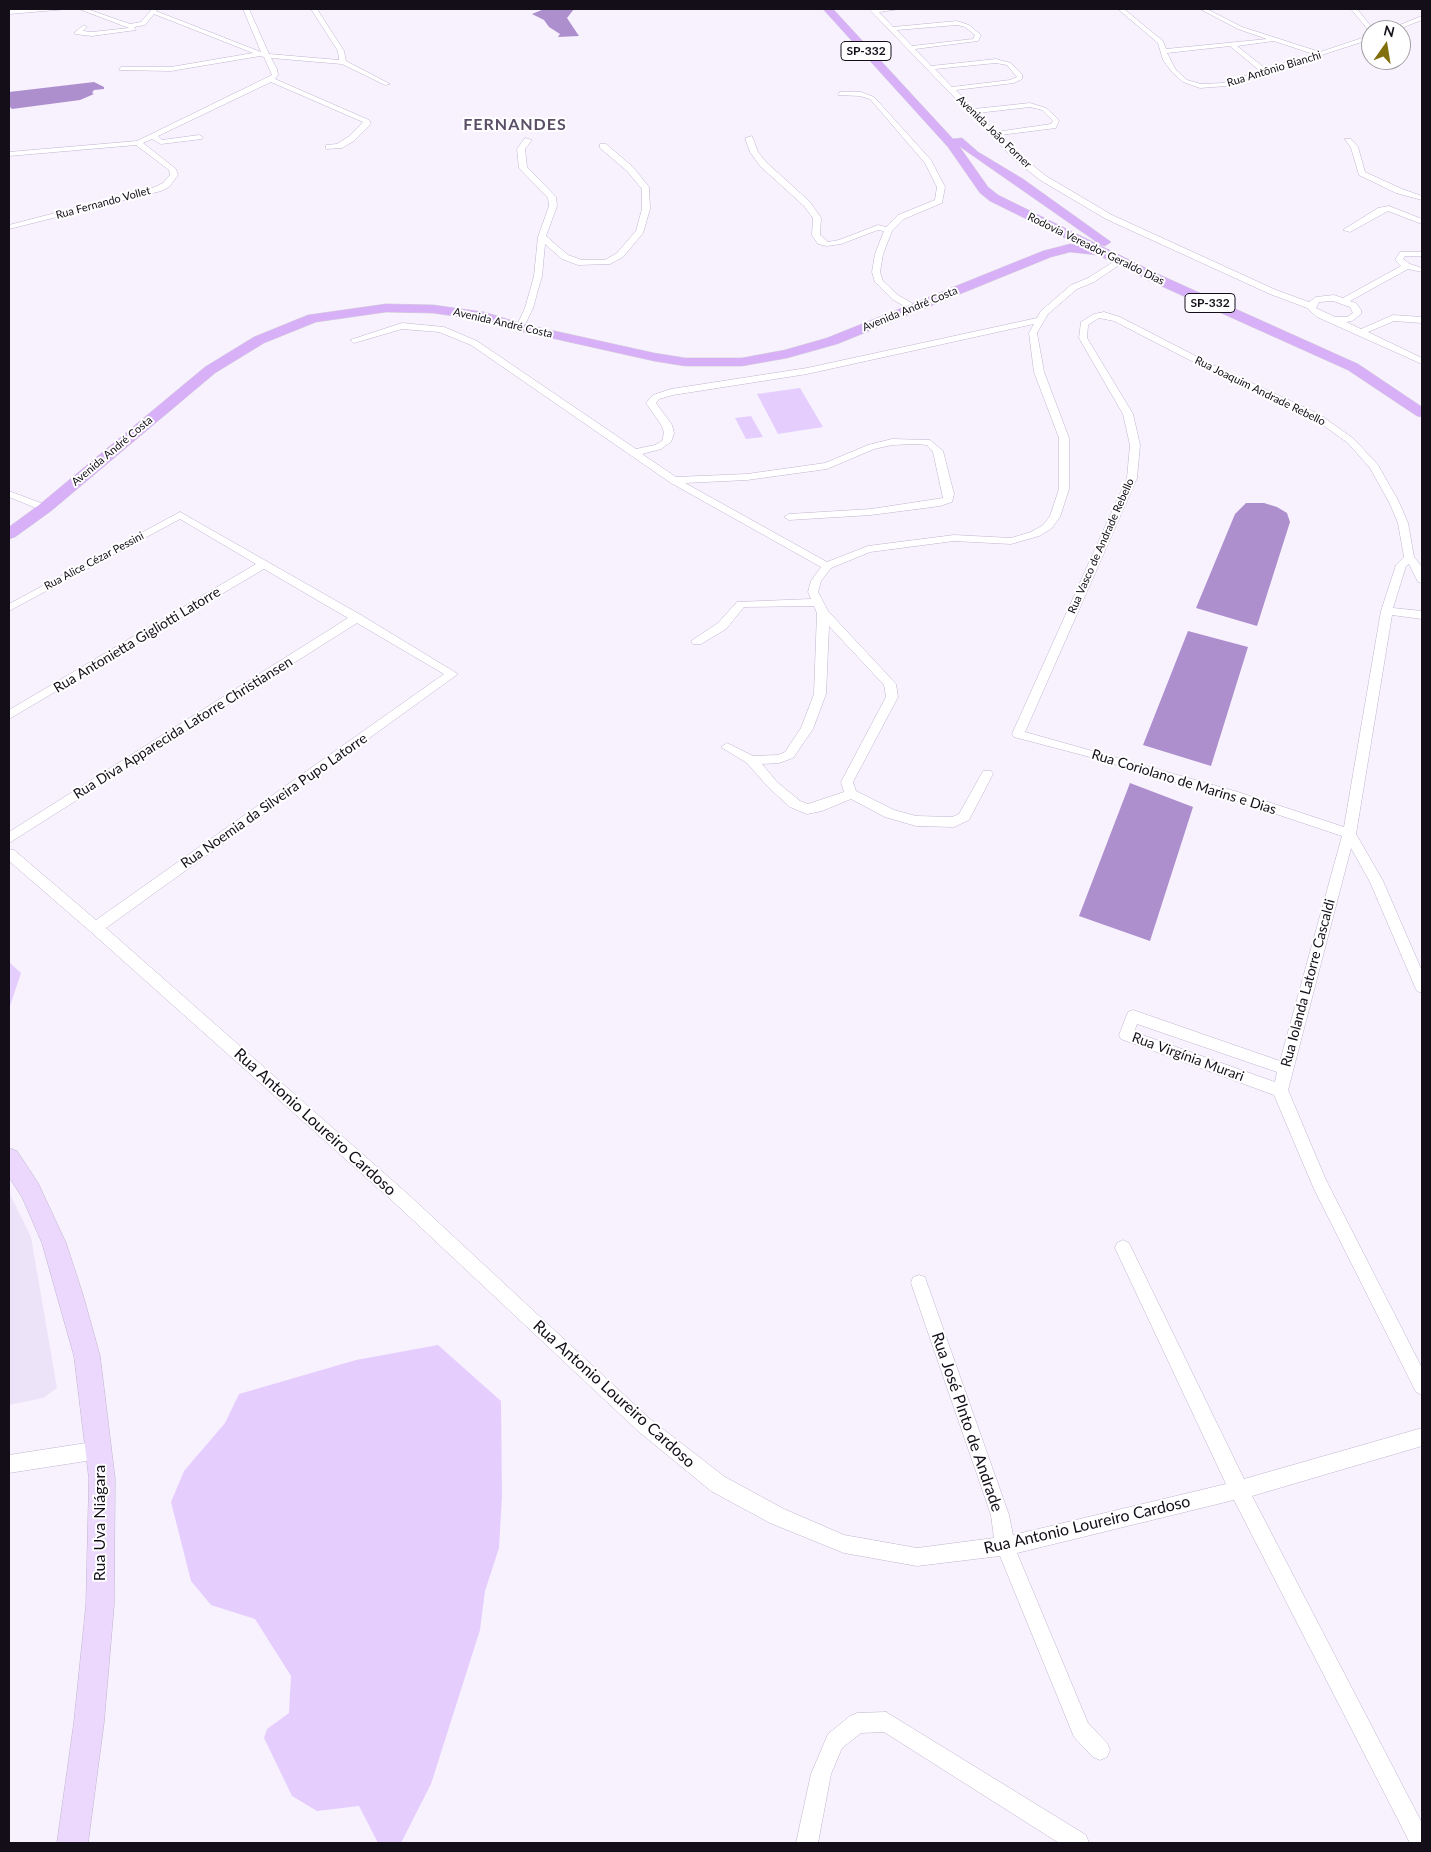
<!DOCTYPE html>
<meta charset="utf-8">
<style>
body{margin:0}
#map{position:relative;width:1431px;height:1852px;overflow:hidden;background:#f8f2fe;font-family:Lato,sans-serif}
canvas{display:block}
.frame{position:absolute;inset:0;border:10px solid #130e18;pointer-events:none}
.north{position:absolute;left:1361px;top:20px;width:50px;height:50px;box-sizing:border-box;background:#fff;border:1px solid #a19fa3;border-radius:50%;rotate:13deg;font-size:14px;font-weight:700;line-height:20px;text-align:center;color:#130e18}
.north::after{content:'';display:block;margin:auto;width:18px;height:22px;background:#826f0e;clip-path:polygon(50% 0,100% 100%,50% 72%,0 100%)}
</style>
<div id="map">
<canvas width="1431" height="1852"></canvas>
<div class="frame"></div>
<div class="north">N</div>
</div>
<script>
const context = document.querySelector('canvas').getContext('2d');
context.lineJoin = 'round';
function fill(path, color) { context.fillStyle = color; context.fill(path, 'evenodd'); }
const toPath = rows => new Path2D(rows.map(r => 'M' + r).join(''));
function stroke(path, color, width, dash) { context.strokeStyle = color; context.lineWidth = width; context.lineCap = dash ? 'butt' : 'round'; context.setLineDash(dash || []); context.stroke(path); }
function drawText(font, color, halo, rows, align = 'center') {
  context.font = font + ' Lato,sans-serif'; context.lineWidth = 4; context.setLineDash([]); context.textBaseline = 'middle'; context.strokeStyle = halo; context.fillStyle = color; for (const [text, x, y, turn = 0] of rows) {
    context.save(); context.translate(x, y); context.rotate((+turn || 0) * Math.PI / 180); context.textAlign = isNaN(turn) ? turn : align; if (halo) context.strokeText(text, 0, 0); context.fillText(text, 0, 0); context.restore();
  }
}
fill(toPath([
 [9,1192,31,1237,57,1388,43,1398,9,1405]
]), '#ede3f9');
fill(toPath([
 [800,388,823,427,778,434,757,394],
 [751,416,763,437,746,439,735,418],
 [9,962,21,973,9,1009],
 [438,1345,501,1401,502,1496,499,1548,485,1591,480,1630,431,1784,401,1843,378,1843,359,1806,317,1811,292,1796,264,1738,267,1729,289,1713,291,1676,255,1619,211,1605,191,1581,171,1502,184,1471,225,1423,239,1394,356,1360]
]), '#e5cefe');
fill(toPath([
 [544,9,574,9,567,18,579,36,558,37,560,34,549,27,544,20,532,14],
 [94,82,104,87,104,89,94,90,92,93,94,94,80,100,12,109,9,106,9,92],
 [1246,503,1264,503,1277,507,1287,513,1290,522,1257,626,1196,608,1235,514],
 [1188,631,1248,647,1211,766,1143,745],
 [1130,783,1193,807,1150,941,1079,916]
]), '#ae8fce');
const street = toPath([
 [35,9,68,9,9,14,9,10,35,9],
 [79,9,87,9,130,24,141,22,152,9,158,9,156,11,261,52,243,9,249,9,269,54,339,60,338,51,311,9,317,9,344,51,346,61,390,84,385,85,342,64,271,58,277,69,278,75,275,79,369,120,371,124,354,141,342,148,326,149,326,145,337,144,348,137,363,122,271,82,158,136,162,140,199,135,203,137,202,139,161,144,152,139,143,143,176,169,178,175,169,187,161,191,9,229,9,225,155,187,163,183,170,175,169,170,136,145,9,156,9,152,137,141,272,75,264,57,260,56,171,71,119,70,121,67,171,67,253,53,154,14,145,25,134,27,136,30,92,36,75,34,75,32,84,25,87,27,83,31,92,32,129,28,79,9],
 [869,9,900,9,879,12,893,27,957,21,969,25,981,35,978,41,915,49,931,66,996,59,1011,63,1022,74,1022,79,1014,83,956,90,974,109,1030,103,1046,108,1059,120,1056,128,1000,135,1021,156,1046,176,1112,215,1276,290,1309,302,1316,297,1334,295,1343,298,1401,266,1395,260,1400,252,1422,252,1422,256,1405,256,1403,259,1410,264,1422,268,1422,272,1408,269,1350,301,1356,303,1361,310,1361,314,1352,321,1346,322,1361,329,1393,315,1422,317,1422,323,1394,321,1368,332,1422,358,1422,364,1317,317,1307,308,1270,294,1106,219,1040,180,1015,160,869,9],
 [957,25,965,27,975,35,973,39,912,46,897,30,957,25],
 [996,63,1007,65,1017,77,1010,80,952,87,935,69,996,63],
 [1030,107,1042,110,1053,121,1051,124,996,132,977,113,1030,107],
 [1333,301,1350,307,1353,313,1347,317,1335,317,1316,308,1319,302,1333,301],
 [1118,9,1124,9,1163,41,1166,49,1267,39,1238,29,1200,9,1207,9,1242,27,1320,52,1371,35,1371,39,1226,86,1200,88,1183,82,1172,72,1163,60,1158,43,1118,9],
 [1274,41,1313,54,1266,69,1237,46,1274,41],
 [1230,46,1260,71,1223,83,1201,84,1187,80,1176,70,1167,53,1230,46],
 [1351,9,1357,9,1374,30,1369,31,1351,9],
 [1422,16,1422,20,1396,30,1387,30,1422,16],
 [840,92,861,92,874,97,931,160,945,187,942,203,904,219,892,231,883,254,880,272,883,281,898,295,915,305,915,309,909,309,892,299,875,282,872,272,875,254,884,231,878,230,841,244,827,246,818,244,812,235,813,218,804,206,760,166,750,152,745,138,752,136,758,152,766,162,810,202,821,218,820,235,828,242,839,240,878,225,886,227,898,215,935,200,937,187,925,163,870,99,860,96,838,95,840,92],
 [525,138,532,140,525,149,527,167,556,197,557,206,546,236,568,255,582,260,605,260,617,253,636,231,642,209,642,189,627,171,600,148,600,144,606,144,633,167,649,187,650,209,643,233,623,257,610,264,578,265,562,259,545,244,542,276,533,308,524,327,520,330,516,327,525,308,534,276,538,237,549,206,548,198,519,168,517,149,525,138],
 [1345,139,1351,139,1358,147,1365,172,1402,189,1422,196,1422,200,1396,193,1359,175,1351,148,1345,139],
 [1389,206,1422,219,1422,224,1388,211,1350,232,1343,230,1378,208,1389,206],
 [1118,259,1125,261,1094,282,1077,289,1048,314,1037,333,1044,372,1069,438,1069,489,1060,517,1051,529,1039,536,1011,544,954,541,870,552,831,568,821,581,818,592,828,611,896,684,898,697,853,782,856,791,894,810,916,816,952,817,959,814,983,771,991,771,993,774,969,820,954,827,916,826,885,817,851,799,822,811,807,814,802,812,790,807,769,788,747,763,721,747,727,743,753,756,778,755,785,752,801,728,814,694,817,613,814,606,744,607,726,629,701,644,693,644,691,641,718,623,737,602,811,599,808,592,811,581,821,567,671,483,471,345,439,332,402,329,354,343,350,340,402,323,444,327,477,341,636,449,655,445,662,441,664,433,662,426,646,403,653,395,671,389,807,368,1037,318,1041,311,1071,285,1088,278,1118,259],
 [1034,324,1029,333,1034,372,1059,438,1059,489,1050,516,1043,525,1031,532,1011,538,954,535,868,546,827,562,685,483,747,480,827,469,874,449,892,445,916,444,927,445,933,452,943,498,871,509,789,514,784,517,789,520,871,515,940,506,952,502,954,494,943,451,930,440,892,439,868,445,825,463,747,474,676,477,642,454,661,449,671,442,674,433,672,425,656,403,659,399,673,395,807,374,1034,324],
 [829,626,884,685,886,697,841,782,844,792,808,804,800,801,777,782,762,764,779,763,793,758,813,729,826,694,829,626],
 [1104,312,1120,317,1217,367,1319,414,1354,439,1378,465,1399,502,1408,523,1414,557,1422,567,1422,583,1418,582,1409,564,1406,566,1393,608,1422,611,1422,619,1392,615,1356,834,1383,881,1422,971,1422,993,1417,991,1415,987,1370,882,1351,848,1288,1090,1326,1180,1422,1368,1422,1395,1416,1392,1314,1189,1274,1095,1121,1039,1119,1035,1128,1012,1133,1010,1280,1061,1342,836,1234,800,1090,757,1014,737,1012,734,1127,478,1130,445,1123,414,1079,338,1081,322,1094,314,1104,312],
 [1099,318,1114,321,1211,371,1313,418,1348,443,1370,468,1389,502,1398,523,1404,557,1396,565,1381,611,1344,827,1238,792,1025,732,1137,478,1140,445,1133,414,1087,338,1088,325,1099,318],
 [1137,1024,1277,1072,1275,1082,1134,1032,1137,1024],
 [9,491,49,506,50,508,49,510,41,510,9,497,9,491],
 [180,512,361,615,458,674,106,928,410,1196,650,1419,725,1477,784,1509,844,1535,917,1548,994,1538,991,1515,911,1283,913,1277,919,1275,925,1277,927,1283,1009,1515,1013,1535,1226,1484,1115,1248,1117,1243,1123,1240,1129,1243,1244,1479,1422,1428,1422,1446,1252,1496,1422,1823,1422,1843,1410,1843,1234,1500,1017,1553,1088,1723,1107,1743,1110,1750,1107,1757,1100,1760,1093,1757,1074,1737,1000,1556,917,1566,844,1553,770,1523,711,1491,638,1431,398,1206,91,932,9,861,9,849,14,850,96,920,444,674,357,623,9,843,9,832,348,618,264,569,9,719,9,710,256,564,180,519,9,611,9,604,180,512],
 [99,1441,105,1444,108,1450,105,1456,99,1459,9,1473,9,1455,99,1441],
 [886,1712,1086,1835,1089,1843,1059,1843,884,1732,861,1733,842,1748,831,1774,818,1843,796,1843,811,1774,828,1734,850,1716,857,1713,886,1712]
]);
const secondary = toPath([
 [9,1148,17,1151,38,1183,66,1243,83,1295,100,1356,115,1479,114,1605,104,1722,88,1843,57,1843,74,1722,86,1605,89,1479,74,1356,42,1243,22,1197,9,1177,9,1148]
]);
const primary = toPath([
 [823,9,833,9,953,139,962,138,978,152,1023,179,1111,242,1105,246,1101,245,959,146,988,187,998,195,1160,275,1358,364,1422,407,1422,417,1417,416,1348,370,1150,281,1098,255,1070,252,1051,257,837,344,787,358,742,366,685,366,654,361,520,331,482,320,433,313,386,312,316,322,264,343,215,373,51,511,15,537,9,539,9,527,39,505,205,367,254,337,308,315,386,304,433,305,484,312,523,324,654,353,685,358,742,358,785,350,827,338,1043,251,1070,244,1079,245,990,201,980,193,948,147,823,9]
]);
stroke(street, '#c1b4d1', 1);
stroke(secondary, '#c1b4d1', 1);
stroke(primary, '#d5d4d5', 1);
fill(street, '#fff');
fill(secondary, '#ebd8fc');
fill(primary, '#d7b0f8');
drawText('11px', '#130e18', '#fff', [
 ["Rua Antônio Bianchi",1274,69,-17],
 ["Avenida João Forner",994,132,44],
 ["Rua Fernando Vollet",103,203,-15],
 ["Rodovia Vereador Geraldo Dias",1096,249,26],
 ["Avenida André Costa",910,309,-22],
 ["Avenida André Costa",503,323,13],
 ["Rua Joaquim Andrade Rebello",1260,391,26],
 ["Avenida André Costa",112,451,-40],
 ["Rua Vasco de Andrade Rebello",1101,546,-66],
 ["Rua Alice Cézar Pessini",94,561,-28]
]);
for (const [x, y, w] of [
 [866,51,50],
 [1210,303,50]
]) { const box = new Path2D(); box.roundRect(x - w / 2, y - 9.5, w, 19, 4); context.fillStyle = '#fff'; context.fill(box); stroke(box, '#130e18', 1); }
drawText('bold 12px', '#130e18', null, [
 ["SP-332",866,51],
 ["SP-332",1210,303]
]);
drawText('14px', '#130e18', '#fff', [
 ["Rua Antonietta Gigliotti Latorre",137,640,-31],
 ["Rua Diva Apparecida Latorre Christiansen",183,728,-32],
 ["Rua Coriolano de Marins e Dias",1184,782,17],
 ["Rua Noemia da Silveira Pupo Latorre",274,801,-35],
 ["Rua Iolanda Latorre Cascaldi",1308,983,-75],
 ["Rua Virgínia Murari",1188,1057,20]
]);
context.letterSpacing = '1px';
drawText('bold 16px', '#5b4f68', '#fff', [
 ["FERNANDES",515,125]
]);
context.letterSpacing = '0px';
drawText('16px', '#130e18', '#fff', [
 ["Rua Antonio Loureiro Cardoso",315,1122,42],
 ["Rua Antonio Loureiro Cardoso",614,1394,42],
 ["Rua José PInto de Andrade",967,1422,71],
 ["Rua Uva Niágara",100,1523,-90],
 ["Rua Antonio Loureiro Cardoso",1087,1525,-13]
]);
</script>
